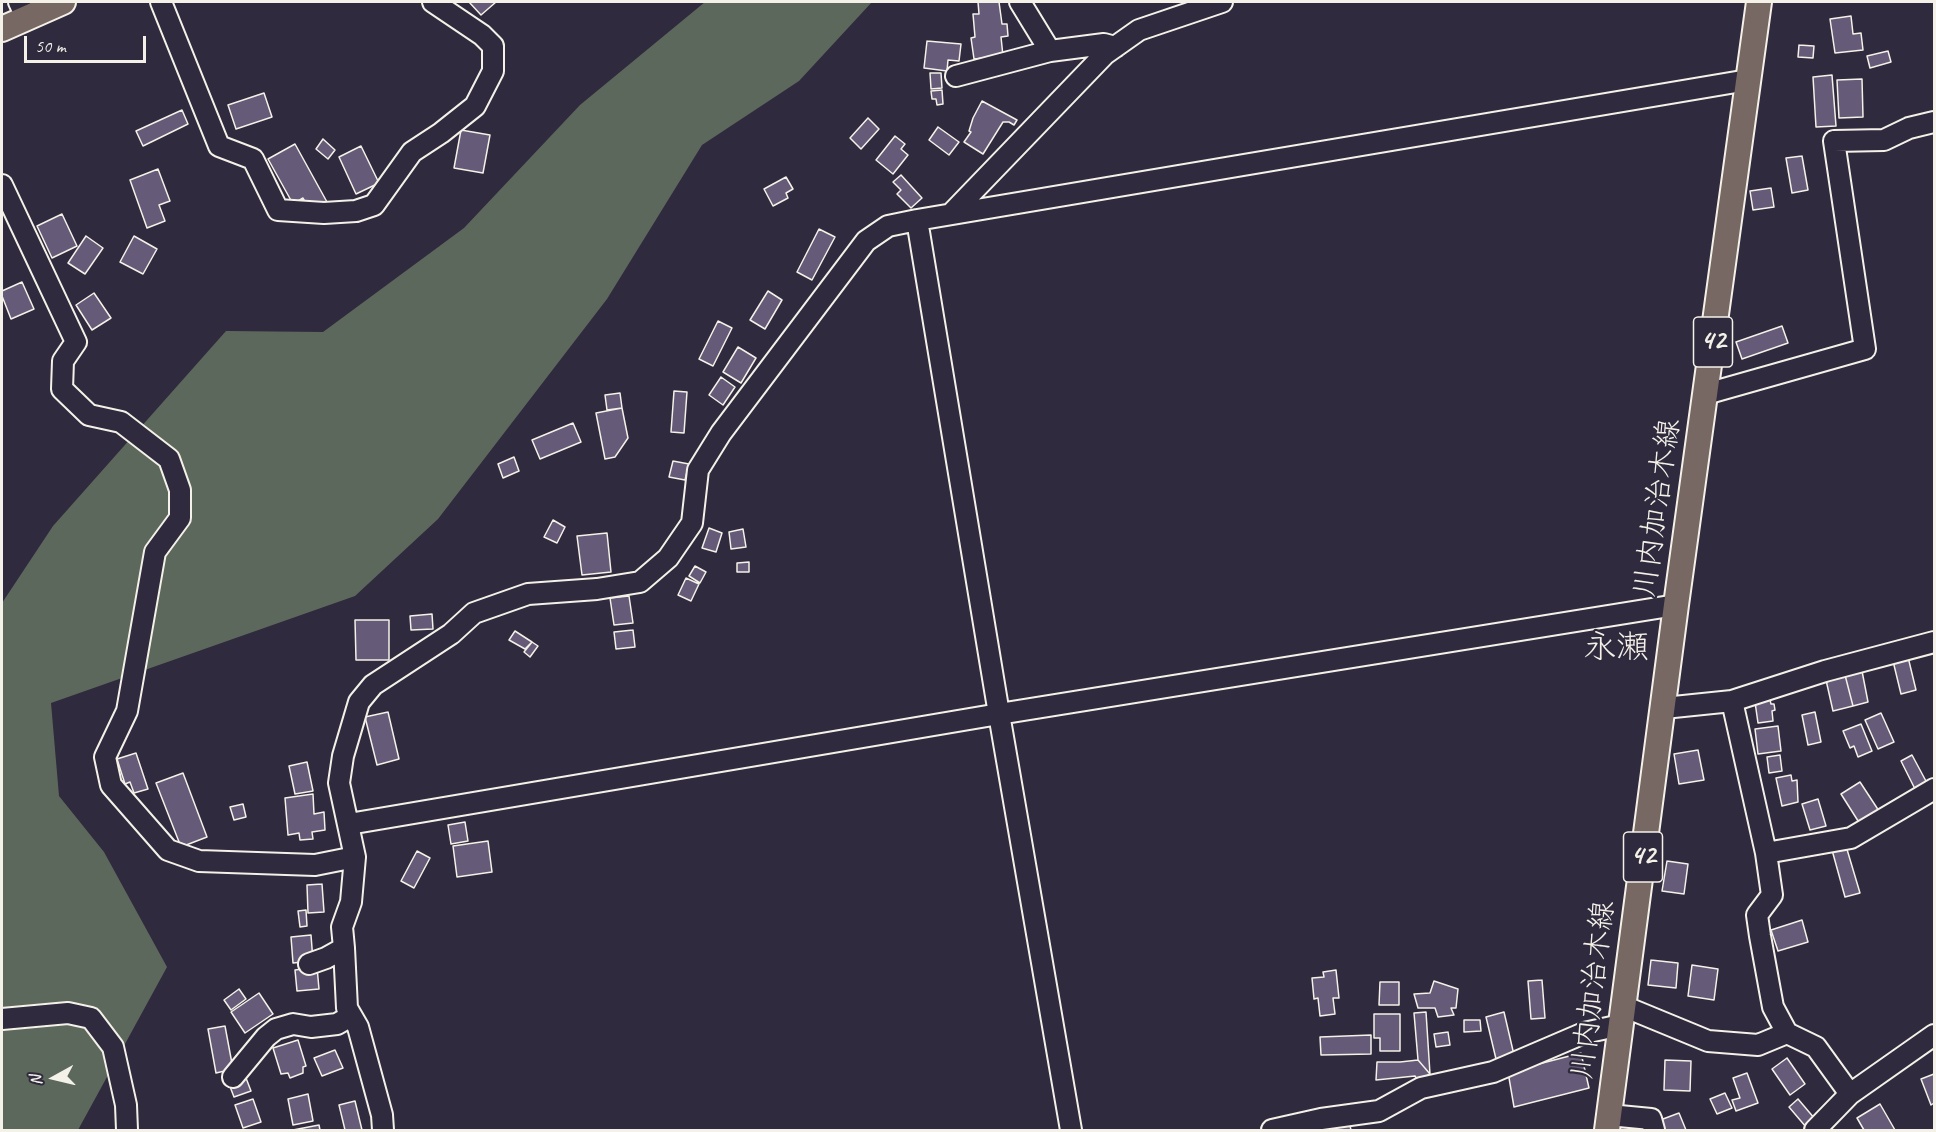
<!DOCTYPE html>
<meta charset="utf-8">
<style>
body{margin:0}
#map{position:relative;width:1936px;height:1132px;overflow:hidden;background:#2f2a3d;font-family:Caveat,sans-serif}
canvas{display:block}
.frame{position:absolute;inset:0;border:3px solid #f4f1e8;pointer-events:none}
.north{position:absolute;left:24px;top:1048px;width:60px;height:60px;-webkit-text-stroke:4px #2f2a3d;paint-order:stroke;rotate:262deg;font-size:16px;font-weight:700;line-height:24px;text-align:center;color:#f4f1e8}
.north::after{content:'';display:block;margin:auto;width:21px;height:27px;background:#f4f1e8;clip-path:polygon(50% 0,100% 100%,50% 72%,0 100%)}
.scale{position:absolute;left:24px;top:36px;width:122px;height:27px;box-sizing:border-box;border:3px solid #f4f1e8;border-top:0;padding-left:8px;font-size:18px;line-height:21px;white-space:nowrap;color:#f4f1e8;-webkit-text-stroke:4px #2f2a3d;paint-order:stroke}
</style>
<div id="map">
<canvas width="1936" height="1132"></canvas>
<div class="frame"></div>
<div class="north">N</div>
<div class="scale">50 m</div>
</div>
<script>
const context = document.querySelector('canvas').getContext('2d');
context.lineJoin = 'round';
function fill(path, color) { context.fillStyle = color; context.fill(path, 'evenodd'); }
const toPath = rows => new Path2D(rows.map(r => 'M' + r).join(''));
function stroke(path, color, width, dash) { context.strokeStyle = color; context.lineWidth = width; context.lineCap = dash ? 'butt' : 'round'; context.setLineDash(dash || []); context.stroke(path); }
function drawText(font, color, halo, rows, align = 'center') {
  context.font = font + ' Caveat,"Klee One",sans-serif'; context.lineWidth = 4.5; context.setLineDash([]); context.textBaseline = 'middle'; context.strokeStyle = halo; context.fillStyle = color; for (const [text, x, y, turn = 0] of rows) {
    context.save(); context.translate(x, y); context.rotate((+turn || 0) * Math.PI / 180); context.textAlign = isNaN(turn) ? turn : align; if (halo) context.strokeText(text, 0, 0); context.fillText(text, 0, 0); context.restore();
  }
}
fill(toPath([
 [705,2,872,2,799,81,702,145,607,299,438,519,355,596,51,703,59,796,104,852,167,967,78,1130,2,1130,2,603,53,526,226,331,323,332,464,228,580,105]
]), '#5d685d');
const building = toPath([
 [469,2,496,2,481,15,469,2],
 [978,2,999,2,1002,24,1007,24,1008,36,1001,37,1003,56,974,59,971,38,975,37,973,14,979,14,978,2],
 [1851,16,1853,34,1861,33,1863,50,1835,53,1830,19,1851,16],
 [927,41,961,44,959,61,948,60,947,71,924,68,927,41],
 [1799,45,1814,46,1813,58,1798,57,1799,45],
 [1888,51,1891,62,1870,68,1867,56,1888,51],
 [930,73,941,73,942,88,931,89,930,73],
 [1832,75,1836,126,1816,127,1813,77,1832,75],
 [1862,79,1863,117,1839,118,1837,80,1862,79],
 [942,90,943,104,937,105,936,99,932,99,931,91,942,90],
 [264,93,272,117,236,129,228,105,264,93],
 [982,101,1017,120,1014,125,1009,122,1003,122,983,154,964,142,971,132,969,131,973,118,982,101],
 [182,110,188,124,143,146,136,131,182,110],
 [868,118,879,129,861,149,850,138,868,118],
 [938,127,959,142,949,155,929,140,938,127],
 [461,130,490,135,483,173,454,168,461,130],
 [895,136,905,144,901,149,908,155,893,174,876,160,895,136],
 [323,139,335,150,328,159,316,149,323,139],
 [295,144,327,202,310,211,303,198,293,204,268,159,295,144],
 [361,146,379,183,356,194,339,157,361,146],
 [1802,156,1808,190,1792,193,1786,158,1802,156],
 [158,169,170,201,159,205,165,221,147,228,130,180,158,169],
 [901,175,922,198,911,208,897,194,901,190,893,182,901,175],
 [786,177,793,189,786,193,788,198,773,206,764,189,786,177],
 [1771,188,1774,207,1753,210,1750,191,1771,188],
 [62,214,77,246,52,258,37,226,62,214],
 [819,229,835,237,812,280,797,272,819,229],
 [86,236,103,248,85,274,68,263,86,236],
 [134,236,157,249,143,274,120,262,134,236],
 [22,282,34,309,11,319,2,296,2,291,22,282],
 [768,291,782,300,765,329,750,320,768,291],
 [94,293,111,318,92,330,76,305,94,293],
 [718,321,732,328,713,366,699,359,718,321],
 [1782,326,1788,343,1742,359,1736,342,1782,326],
 [738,347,756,358,741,383,723,372,738,347],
 [721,377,735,387,723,405,709,395,721,377],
 [674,391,687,392,684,433,671,432,674,391],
 [620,393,622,408,607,410,605,395,620,393],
 [622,408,628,438,615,457,605,459,596,413,622,408],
 [573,423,581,442,540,459,532,440,573,423],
 [514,457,519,471,503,478,498,464,514,457],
 [673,461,689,464,685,480,669,477,673,461],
 [553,520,565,527,557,543,544,537,553,520],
 [709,528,722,533,716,552,702,548,709,528],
 [743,529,746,547,731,549,729,532,743,529],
 [607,533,611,572,582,575,577,536,607,533],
 [749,562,749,572,737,572,737,563,749,562],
 [695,566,706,572,700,583,689,576,695,566],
 [686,578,699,584,691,601,678,595,686,578],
 [629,596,633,623,614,625,610,598,629,596],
 [432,614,433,629,411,630,410,616,432,614],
 [355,620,389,620,389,660,356,660,355,620],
 [633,630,635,647,616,649,614,632,633,630],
 [515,631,532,642,525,649,509,640,515,631],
 [532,642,538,646,530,657,524,652,532,642],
 [1908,657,1916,690,1901,694,1893,661,1908,657],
 [1862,671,1868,702,1853,706,1845,675,1862,671],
 [1845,675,1853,706,1833,711,1826,680,1845,675],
 [1770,700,1771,704,1774,704,1775,710,1772,711,1773,721,1758,723,1755,702,1770,700],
 [388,712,399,759,377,765,365,717,388,712],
 [1815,712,1821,742,1808,745,1802,715,1815,712],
 [1881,713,1894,742,1878,749,1865,720,1881,713],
 [1861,724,1872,751,1858,757,1854,746,1850,748,1843,731,1861,724],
 [1778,726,1781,751,1758,754,1755,729,1778,726],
 [1698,750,1704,780,1679,784,1674,754,1698,750],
 [136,753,148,789,134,793,130,782,125,784,117,759,136,753],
 [1780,755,1782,771,1769,773,1767,757,1780,755],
 [1912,755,1927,783,1915,789,1901,761,1912,755],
 [307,762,313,791,295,794,289,766,307,762],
 [183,773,207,837,181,847,156,783,183,773],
 [1791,775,1792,781,1797,780,1798,802,1782,806,1776,778,1791,775],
 [1860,782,1879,811,1860,824,1841,794,1860,782],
 [313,794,314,814,324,812,325,830,312,832,313,839,300,840,299,833,288,835,285,798,313,794],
 [1818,799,1826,826,1810,830,1802,804,1818,799],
 [243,804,246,817,234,820,230,807,243,804],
 [465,822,468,841,451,844,448,825,465,822],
 [488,841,492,872,457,877,453,846,488,841],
 [1846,846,1860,893,1845,897,1832,850,1846,846],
 [417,851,430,858,414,888,401,881,417,851],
 [1667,861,1688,864,1684,894,1662,891,1667,861],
 [322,884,324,912,308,913,307,885,322,884],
 [306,910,307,926,300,927,298,911,306,910],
 [1802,920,1808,942,1778,951,1771,930,1802,920],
 [311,935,313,961,293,963,291,937,311,935],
 [1651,960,1678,963,1676,988,1648,985,1651,960],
 [1692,965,1718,969,1714,1000,1688,996,1692,965],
 [317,967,319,989,297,991,295,970,317,967],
 [1336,970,1339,998,1333,998,1335,1014,1320,1016,1318,998,1314,999,1312,978,1324,977,1323,972,1336,970],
 [1542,980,1545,1018,1531,1019,1528,981,1542,980],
 [1434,981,1458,989,1456,1008,1451,1008,1454,1015,1438,1017,1435,1008,1418,1008,1414,994,1430,993,1434,981],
 [1380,982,1399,982,1399,1005,1379,1005,1380,982],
 [239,989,246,999,231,1010,224,1000,239,989],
 [259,993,273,1014,245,1033,231,1012,259,993],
 [1426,1012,1430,1074,1418,1060,1414,1013,1426,1012],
 [1504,1012,1514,1055,1496,1059,1486,1017,1504,1012],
 [1374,1014,1400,1014,1400,1051,1380,1051,1380,1038,1374,1038,1374,1014],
 [1464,1020,1480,1020,1481,1031,1464,1032,1464,1020],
 [225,1026,233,1069,216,1073,208,1029,225,1026],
 [1448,1032,1450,1045,1436,1047,1434,1034,1448,1032],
 [1371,1035,1371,1054,1321,1055,1320,1037,1371,1035],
 [298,1040,306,1066,303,1067,303,1073,290,1078,288,1073,281,1074,273,1048,298,1040],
 [335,1050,343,1068,322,1076,314,1058,335,1050],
 [1581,1053,1589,1088,1514,1107,1508,1072,1581,1053],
 [1787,1058,1805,1084,1790,1095,1772,1069,1787,1058],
 [1418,1060,1430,1074,1418,1081,1415,1076,1376,1080,1377,1062,1400,1062,1418,1060],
 [1665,1060,1691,1061,1690,1091,1664,1090,1665,1060],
 [1747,1073,1758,1103,1736,1111,1732,1100,1740,1098,1733,1078,1747,1073],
 [1934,1074,1934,1103,1931,1105,1921,1079,1934,1074],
 [246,1078,251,1091,234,1097,229,1084,246,1078],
 [1725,1093,1732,1108,1717,1114,1710,1099,1725,1093],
 [308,1094,313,1121,293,1125,288,1099,308,1094],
 [253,1099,261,1122,243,1128,235,1105,253,1099],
 [1798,1099,1815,1119,1806,1127,1789,1107,1798,1099],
 [355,1101,362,1130,345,1130,339,1105,355,1101],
 [1880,1104,1895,1130,1864,1130,1857,1118,1880,1104],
 [1679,1113,1686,1130,1659,1130,1655,1122,1679,1113],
 [1621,1118,1651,1130,1620,1130,1621,1118],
 [1349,1122,1351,1130,1328,1130,1327,1126,1349,1122],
 [319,1125,320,1130,293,1130,319,1125]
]);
fill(building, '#655a77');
stroke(building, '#f4f1e8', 1.5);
const minor = toPath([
 [19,2,26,17],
 [161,2,219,146,253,159,278,210,324,213,356,211,374,205,412,152,441,133,475,106,493,71,493,46,482,35,433,2],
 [1020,2,1050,51],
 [956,76,1050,51,1104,44,1115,47],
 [2,185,76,342,63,361,62,389,89,415,121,422,169,459,180,490,180,518,155,552,127,711,105,757,111,785,168,850,199,861,315,865,355,857],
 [951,214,1105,54,1139,30,1222,2],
 [917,220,999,714,1071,1130],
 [1706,394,1865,349,1834,141,1884,140,1909,128,1934,122],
 [1732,701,1766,853,1772,895,1757,915,1760,936,1773,1007,1787,1033,1816,1047,1850,1094,1934,1035],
 [1664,708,1732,701,1825,671,1934,642],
 [349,824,999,714,1676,605],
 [1766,853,1851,838,1934,789],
 [309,964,326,958,344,948],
 [1623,1006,1708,1041,1758,1045,1787,1033],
 [2,1019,68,1013,91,1018,113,1047,126,1105,127,1130],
 [233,1077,266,1037,276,1029,293,1024,311,1027,337,1024,351,1016],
 [1609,1115,1651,1119,1654,1130],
 [383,1130,382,1115,358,1027,347,1008,344,948,342,927,351,902,355,857,339,783,343,756,359,702,373,685,451,634,474,613,528,594,597,589,640,582,668,558,692,523,698,470,721,433,866,241,888,226,917,220,1748,80],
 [1272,1130,1321,1119,1379,1111,1421,1088,1493,1072,1584,1033,1621,1025],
 [1815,1130,1850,1094]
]);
const major = toPath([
 [2,29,63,2],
 [1607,1130,1676,605,1759,2]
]);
stroke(minor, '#f4f1e8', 24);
stroke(major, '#f4f1e8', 28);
stroke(minor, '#2f2a3d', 20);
stroke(major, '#776864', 24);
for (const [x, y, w] of [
 [1713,342,39],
 [1643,857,39]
]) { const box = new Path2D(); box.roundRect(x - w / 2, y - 25, w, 50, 4.5); context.fillStyle = '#2f2a3d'; context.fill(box); stroke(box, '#f4f1e8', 1.5); }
drawText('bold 28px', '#f4f1e8', null, [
 ["42",1713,342],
 ["42",1643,857]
]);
drawText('30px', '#f4f1e8', '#2f2a3d', [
 ["川内加治木線",1658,508,-82],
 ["川内加治木線",1594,990,-83]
]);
drawText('33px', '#f4f1e8', '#2f2a3d', [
 ["永瀬",1616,648]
]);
</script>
